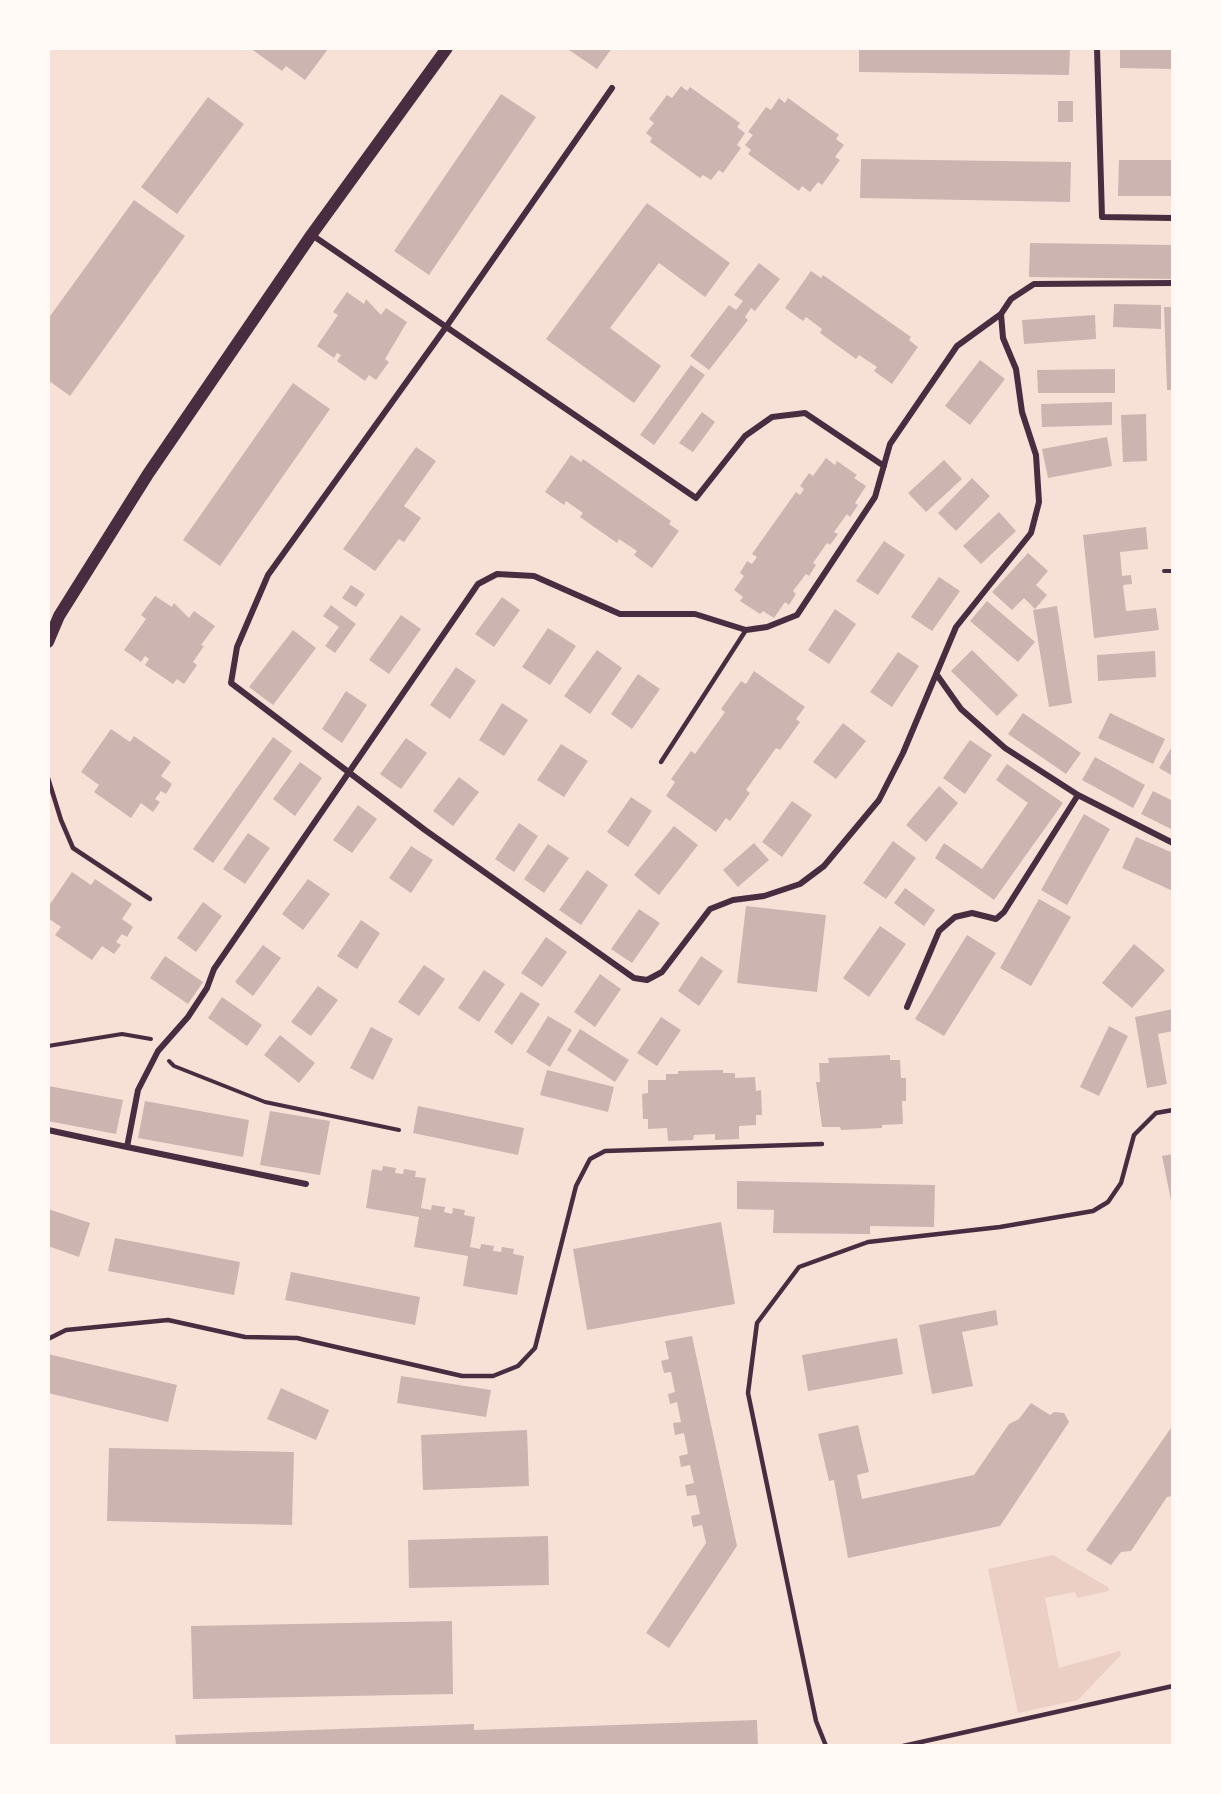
<!DOCTYPE html>
<style>
body{margin:0}
#map{position:relative;width:1221px;height:1794px;overflow:hidden;background:#f7e1d7;font-family:"Fira Sans Condensed",sans-serif}
canvas{display:block}
.frame{position:absolute;inset:0;border:50px solid #fffaf5;pointer-events:none}
</style>
<div id="map">
<canvas width="1221" height="1794"></canvas>
<div class="frame"></div>
</div>
<script>
const context = document.querySelector('canvas').getContext('2d');
context.lineJoin = 'round';
function fill(path, color) { context.fillStyle = color; context.fill(path, 'evenodd'); }
const toPath = rows => new Path2D(rows.map(r => 'M' + r).join(''));
function stroke(path, color, width, dash) { context.strokeStyle = color; context.lineWidth = width; context.lineCap = dash ? 'butt' : 'round'; context.setLineDash(dash || []); context.stroke(path); }
fill(toPath([
 [1053,1555,1108,1587,1109,1591,1077,1598,1075,1592,1045,1598,1059,1668,1120,1651,1121,1655,1078,1700,1018,1713,988,1569]
]), '#ebcfc5');
fill(toPath([
 [250,48,326,48,328,49,305,80,286,66,282,71],
 [566,48,612,48,597,69],
 [859,48,1070,48,1069,75,859,72],
 [1120,48,1173,48,1173,69,1120,68],
 [681,86,687,91,690,87,740,123,737,127,745,133,737,145,741,148,723,173,719,170,711,180,703,175,700,178,650,142,652,138,646,133,654,123,649,119,667,95,672,98],
 [501,94,536,117,429,275,394,251],
 [208,97,244,124,177,214,141,187],
 [779,98,785,103,788,98,839,135,836,139,844,145,835,157,840,160,822,185,818,182,810,192,802,186,799,191,748,154,751,150,745,145,753,135,748,132,766,107,771,110],
 [1058,101,1073,101,1073,122,1058,122],
 [861,159,1071,162,1070,202,860,198],
 [1119,160,1173,160,1173,196,1118,196],
 [134,200,185,236,70,396,48,380,48,319],
 [647,203,730,263,705,297,659,263,610,328,661,366,634,403,546,339],
 [1030,243,1173,245,1173,279,1029,277],
 [759,263,780,279,755,311,751,308,745,317,748,320,709,370,690,356,729,305,736,310,743,301,734,295],
 [811,271,821,278,823,275,911,337,909,340,918,347,892,384,874,371,877,367,859,355,856,359,820,333,822,329,806,317,803,321,785,308],
 [347,292,364,304,366,299,381,315,386,308,407,322,385,359,389,362,376,380,369,375,365,381,337,361,341,355,337,353,334,358,317,346,338,315,333,312],
 [1114,304,1161,305,1161,329,1113,327],
 [1164,307,1173,307,1173,390,1167,390],
 [1095,315,1096,339,1024,344,1022,320],
 [980,360,1005,379,970,425,945,406],
 [691,365,705,375,654,445,640,435],
 [1115,369,1115,393,1038,393,1037,370],
 [293,383,330,409,220,566,183,540],
 [1112,402,1112,425,1042,427,1041,404],
 [702,412,715,422,693,452,679,443],
 [1146,414,1147,461,1123,462,1121,415],
 [1107,437,1112,466,1048,478,1042,449],
 [416,447,436,461,404,506,421,518,404,542,399,539,375,571,343,549],
 [571,455,581,462,583,459,671,521,669,524,679,531,652,568,634,555,637,551,619,539,617,543,580,517,583,513,566,501,564,505,545,492],
 [826,458,835,465,837,461,857,475,854,478,866,486,855,503,858,505,850,517,847,514,834,532,838,534,830,545,827,543,813,563,816,565,809,576,806,574,793,591,796,594,789,605,785,602,774,618,763,611,760,614,740,601,743,597,734,590,744,576,740,573,747,561,752,564,757,557,752,554,796,492,800,495,804,489,800,486,809,473,813,476],
 [944,460,962,479,926,512,908,493],
 [972,478,990,496,956,531,938,513],
 [999,512,1016,531,981,564,963,546],
 [1146,527,1148,549,1120,552,1122,576,1131,575,1132,584,1123,585,1126,611,1156,608,1159,630,1094,638,1083,535],
 [884,541,905,555,878,595,856,581],
 [1028,553,1048,571,1036,585,1047,595,1035,609,1024,598,1012,610,992,592],
 [939,577,960,591,932,631,911,617],
 [351,585,365,594,356,607,342,598],
 [155,596,172,607,174,603,189,618,194,611,215,626,201,645,204,646,193,662,197,665,184,684,177,679,173,684,145,665,149,659,145,656,141,662,124,650,146,619,141,615],
 [502,597,520,610,494,647,475,634],
 [987,601,1035,642,1018,662,970,621],
 [331,605,356,624,335,653,325,646,339,627,323,616],
 [1057,606,1072,703,1049,707,1033,610],
 [835,609,856,624,829,664,808,650],
 [401,615,421,629,389,674,369,660],
 [548,628,576,646,550,685,522,667],
 [293,630,316,648,273,705,249,687],
 [597,650,622,668,590,714,564,696],
 [972,650,1018,695,997,716,951,671],
 [1155,651,1156,677,1098,681,1097,655],
 [898,652,919,666,892,707,870,692],
 [456,667,476,681,450,719,430,705],
 [754,671,805,707,796,719,800,722,780,750,776,748,746,790,750,793,730,821,726,818,716,832,666,796,675,782,671,779,691,751,695,754,725,712,721,709,741,681,746,684],
 [638,674,660,689,632,729,611,714],
 [346,691,367,705,342,743,322,729],
 [502,703,528,720,504,756,479,740],
 [1023,713,1081,753,1066,774,1008,734],
 [1110,713,1165,739,1153,764,1098,738],
 [843,723,866,741,836,779,813,762],
 [111,729,130,742,134,736,171,762,161,776,172,784,166,794,161,791,155,799,160,802,153,812,141,803,131,818,94,792,99,785,81,772],
 [273,737,292,751,213,863,193,849],
 [406,738,427,753,401,789,380,774],
 [970,740,992,755,965,794,943,778],
 [561,744,588,761,564,797,537,780],
 [1173,745,1173,776,1159,768],
 [1095,757,1145,785,1133,808,1082,780],
 [300,762,322,778,295,816,273,799],
 [1007,764,1063,803,994,900,935,858,944,843,982,869,1028,803,996,780],
 [459,777,479,792,453,826,433,811],
 [939,786,958,803,926,842,906,825],
 [1153,791,1173,801,1173,830,1141,814],
 [631,797,652,811,628,847,607,832],
 [792,801,812,815,782,857,762,842],
 [358,805,377,819,352,853,333,840],
 [1084,814,1110,829,1067,905,1041,890],
 [519,823,538,836,514,872,495,859],
 [674,826,698,845,659,895,634,875],
 [248,833,270,848,245,884,223,869],
 [1136,837,1173,853,1173,891,1122,868],
 [893,841,916,858,886,899,863,883],
 [754,843,769,860,738,887,723,870],
 [548,844,569,858,544,893,524,879],
 [411,846,433,860,411,893,389,878],
 [587,870,608,885,581,925,559,910],
 [72,872,91,885,95,879,132,904,122,919,133,927,127,937,122,934,116,942,121,945,114,954,102,946,92,960,55,935,61,927,48,918,48,907],
 [308,879,330,894,303,930,282,914],
 [905,888,935,910,924,926,894,903],
 [1039,899,1071,917,1031,986,1000,968],
 [203,902,222,916,196,952,177,938],
 [746,906,826,915,817,992,737,983],
 [639,909,660,923,632,963,611,949],
 [361,920,380,933,357,969,337,956],
 [880,926,906,944,869,997,843,978],
 [967,935,996,953,944,1036,915,1019],
 [546,937,567,952,542,987,521,973],
 [1134,944,1165,970,1132,1008,1102,983],
 [263,945,281,958,253,996,235,982],
 [165,956,203,982,188,1004,150,978],
 [701,956,723,971,699,1006,678,991],
 [424,965,445,979,419,1016,398,1002],
 [484,970,505,984,479,1022,458,1008],
 [600,974,621,989,595,1027,574,1012],
 [318,986,338,1000,311,1036,291,1022],
 [521,992,540,1004,512,1045,494,1032],
 [222,997,262,1025,247,1046,208,1018],
 [1173,1009,1173,1031,1158,1034,1167,1084,1147,1088,1135,1017],
 [548,1016,572,1030,550,1067,526,1052],
 [661,1017,681,1030,657,1066,637,1053],
 [1109,1026,1128,1036,1099,1096,1080,1087],
 [371,1027,393,1039,373,1080,350,1068],
 [580,1029,629,1060,615,1082,567,1050],
 [280,1035,315,1063,299,1083,264,1055],
 [890,1055,890,1060,900,1060,901,1078,906,1078,906,1101,902,1101,903,1124,882,1125,882,1128,841,1130,840,1127,822,1127,816,1082,820,1082,819,1063,829,1063,828,1058],
 [547,1070,614,1087,608,1112,540,1095],
 [723,1070,723,1073,735,1073,735,1078,755,1077,756,1091,761,1090,762,1115,756,1115,756,1125,739,1126,739,1139,715,1140,715,1134,694,1135,693,1140,668,1141,667,1128,648,1129,648,1119,643,1119,642,1094,648,1093,648,1080,666,1080,666,1074,678,1074,678,1071],
 [48,1086,123,1100,116,1134,48,1121],
 [145,1101,249,1120,243,1157,138,1138],
 [418,1106,524,1128,518,1155,413,1133],
 [270,1111,330,1121,320,1175,260,1165],
 [1173,1154,1173,1205,1172,1205,1162,1156],
 [383,1166,396,1168,395,1173,403,1174,404,1169,416,1171,415,1177,426,1178,421,1208,431,1210,432,1205,445,1207,444,1212,452,1214,453,1208,465,1210,464,1215,475,1217,470,1247,480,1249,481,1244,494,1246,493,1251,501,1252,502,1247,514,1249,513,1254,524,1256,517,1295,463,1286,468,1256,414,1247,419,1217,366,1208,372,1169,382,1171],
 [737,1181,935,1185,934,1227,870,1226,870,1234,773,1233,774,1210,737,1209],
 [48,1209,90,1223,79,1257,48,1246],
 [721,1222,735,1304,587,1330,573,1249],
 [115,1238,240,1262,234,1295,108,1271],
 [291,1272,420,1297,415,1325,285,1300],
 [996,1310,998,1325,962,1332,973,1386,932,1394,919,1325],
 [692,1336,737,1546,669,1648,646,1633,706,1543,702,1525,693,1527,691,1516,700,1514,696,1495,687,1496,685,1485,694,1483,690,1465,681,1467,679,1456,688,1454,684,1433,675,1435,673,1423,681,1422,677,1402,670,1404,668,1394,675,1392,671,1372,664,1373,661,1361,669,1359,665,1341],
 [897,1338,903,1374,808,1391,802,1355],
 [48,1354,177,1385,168,1422,48,1393],
 [401,1376,491,1390,486,1417,397,1403],
 [281,1388,329,1410,316,1440,267,1419],
 [1031,1403,1050,1415,1054,1412,1064,1413,1069,1422,1000,1526,848,1558,834,1480,829,1481,818,1434,858,1425,869,1472,857,1475,862,1499,974,1475,1009,1424,1019,1419],
 [1173,1425,1173,1496,1167,1497,1131,1551,1121,1552,1111,1565,1086,1550],
 [527,1430,529,1486,423,1490,421,1435],
 [109,1448,294,1452,292,1525,107,1521],
 [548,1536,549,1585,409,1588,408,1540],
 [452,1621,453,1694,193,1699,191,1626],
 [757,1720,758,1746,176,1746,175,1735,474,1724,474,1730]
]), '#ccb4b1');
stroke(toPath([
 [1164,571,1173,571],
 [48,1046,122,1034,151,1039],
 [169,1061,174,1066,265,1102,399,1130]
]), '#4a2c40', 4);
stroke(toPath([
 [661,762,746,630],
 [48,778,61,820,73,848,150,899],
 [48,1339,66,1330,168,1320,245,1337,297,1338,462,1376,493,1376,518,1366,535,1348,576,1186,590,1159,605,1151,822,1144],
 [826,1746,816,1721,748,1393,757,1323,799,1267,868,1242,1000,1227,1093,1211,1108,1202,1121,1183,1134,1135,1156,1113,1173,1110],
 [903,1746,1173,1686]
]), '#4a2c40', 4.5);
stroke(toPath([
 [1097,48,1102,217,1173,218],
 [612,88,446,327,268,575,237,647,231,683,425,830,634,978,647,980,662,972,710,909,733,900,764,896,800,884,824,866,879,800,903,753,956,627,1031,533,1039,502,1036,455,1022,412,1016,369,1003,338,1001,314,1011,299,1034,284,1173,283],
 [312,235,696,498,745,436,772,417,805,413,884,466],
 [937,675,961,709,1005,748,1078,795,1173,843],
 [907,1007,939,931,955,917,972,913,996,919,1004,912,1078,795],
 [48,1130,127,1147,138,1090,158,1051,188,1017,207,988,214,969,478,584,497,574,534,576,620,614,695,614,746,630,767,627,797,615,875,497,890,444,957,346,1001,314],
 [127,1147,306,1184]
]), '#4a2c40', 6);
stroke(toPath([
 [48,642,59,616,148,474,312,234,447,48]
]), '#4a2c40', 12);
</script>
